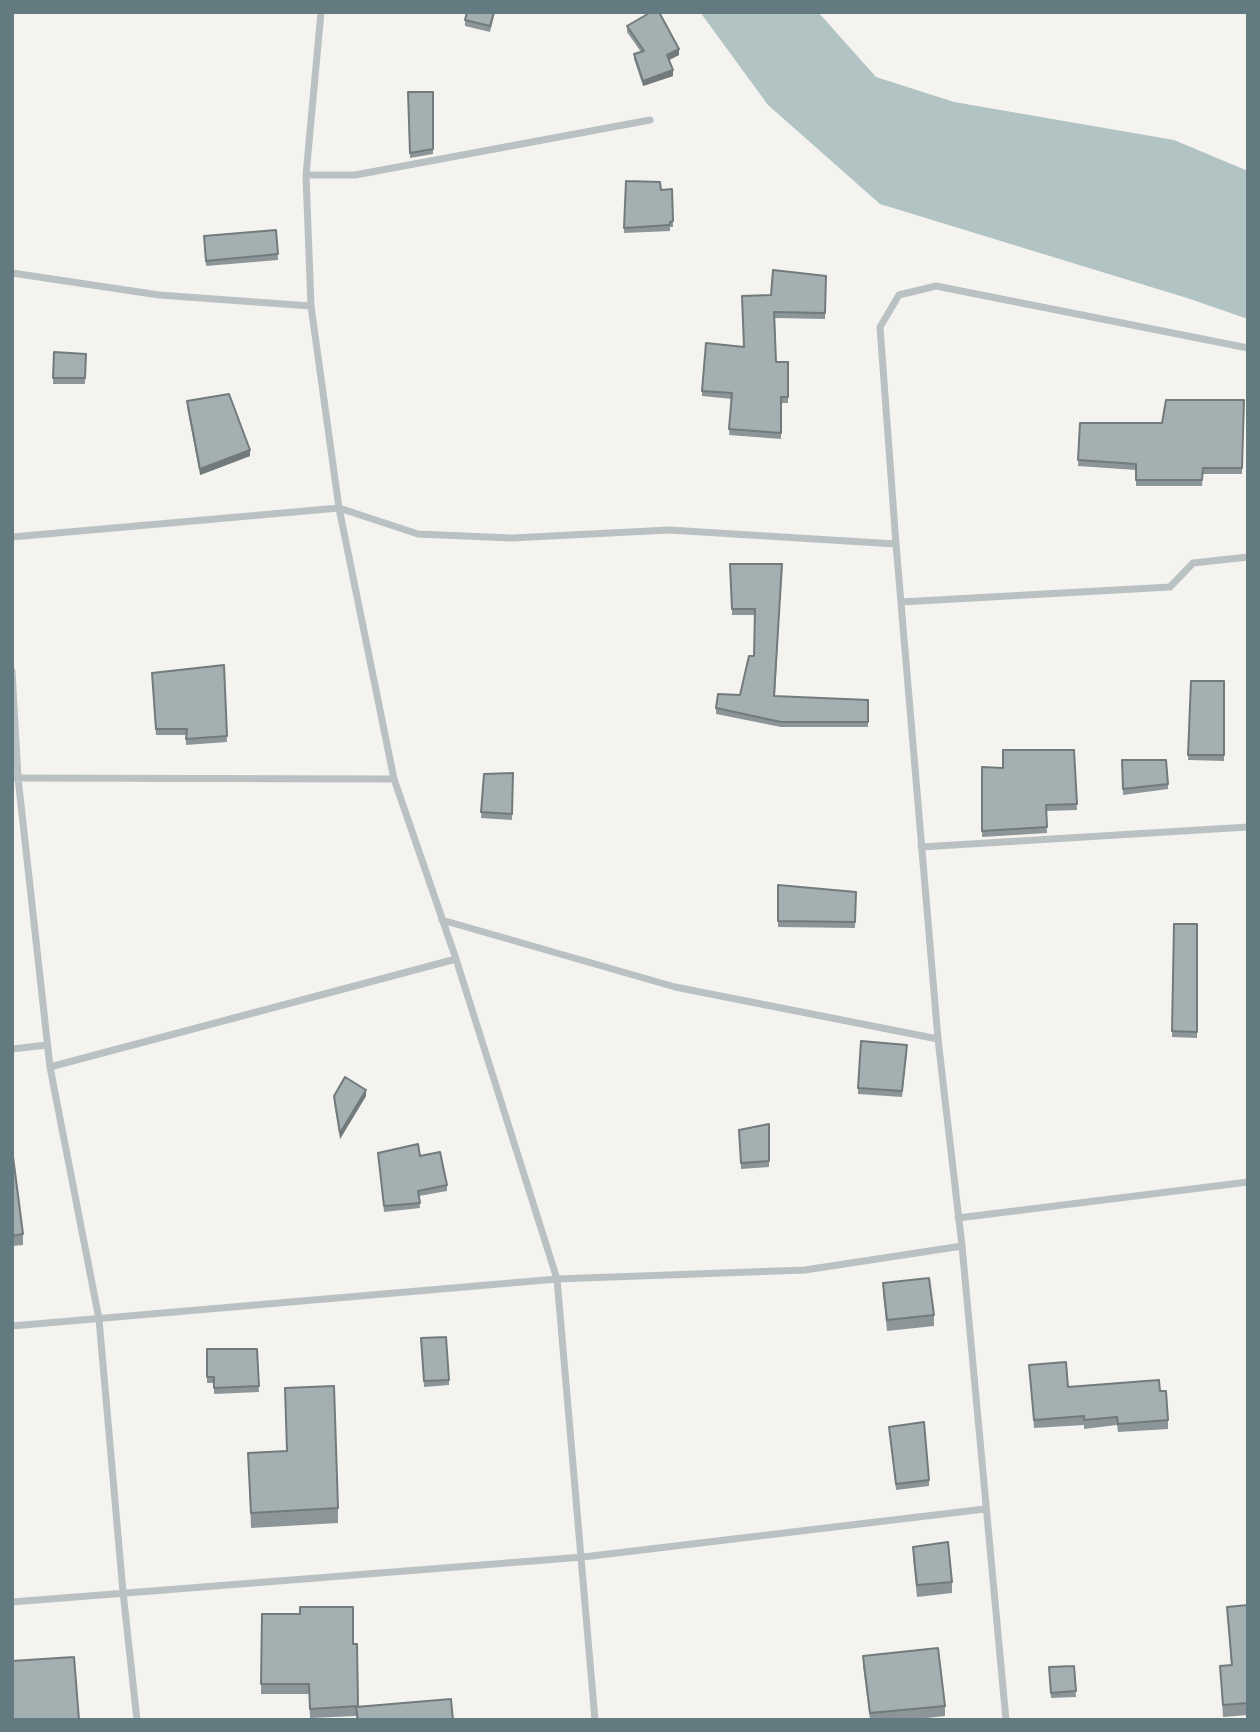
<!DOCTYPE html>
<style>
body{margin:0}
#map{position:relative;width:1260px;height:1732px;overflow:hidden;background:#f4f3f0;font-family:"Roboto Condensed",sans-serif}
canvas{display:block}
.frame{position:absolute;inset:0;border:14px solid #637a81;pointer-events:none}
</style>
<div id="map">
<canvas width="1260" height="1732"></canvas>
<div class="frame"></div>
</div>
<script>
const context = document.querySelector('canvas').getContext('2d');
context.lineJoin = 'round';
function fill(path, color) { context.fillStyle = color; context.fill(path, 'evenodd'); }
const toPath = rows => new Path2D(rows.map(r => 'M' + r).join(''));
function stroke(path, color, width, dash) { context.strokeStyle = color; context.lineWidth = width; context.lineCap = dash ? 'butt' : 'round'; context.setLineDash(dash || []); context.stroke(path); }
fill(toPath([
 [700,12,818,12,876,77,954,102,1174,140,1248,171,1248,319,1187,298,880,204,768,105]
]), '#b1c3c3');
stroke(toPath([
 [306,175,355,175,650,120],
 [12,273,159,295,311,306,306,175,321,12],
 [311,306,339,508,394,779,456,959,557,1279,595,1720],
 [12,537,339,508,418,534,512,538,669,530,896,544],
 [901,602,1170,587,1193,563,1248,557],
 [12,671,18,778,50,1067,99,1319,123,1592,137,1720],
 [12,778,394,779],
 [921,847,1248,827],
 [442,920,675,987,938,1039],
 [12,1049,47,1045],
 [50,1067,456,959],
 [958,1218,1248,1182],
 [12,1326,557,1279,805,1270,962,1246],
 [12,1602,583,1557,985,1509],
 [1006,1720,962,1246,938,1039,896,544,880,327,899,295,936,286,1248,348]
]), '#bac1c3', 7);
fill(toPath([
 [495,12,490,32,465,26,465,20],
 [627,26,679,55,669,60,673,76,643,86,634,59,634,54,641,52,627,32],
 [408,92,433,92,433,154,410,158],
 [626,181,661,190,672,189,673,227,670,227,670,231,624,233],
 [276,230,278,260,206,266,204,242],
 [826,276,825,319,775,318,776,362,788,362,788,403,781,403,781,439,729,435,732,399,702,396,702,391,744,347,771,295],
 [54,352,86,354,85,384,53,384],
 [1244,400,1242,474,1203,474,1202,486,1136,486,1136,470,1078,466,1080,423,1162,423],
 [187,401,250,456,200,475,187,407],
 [730,564,782,564,775,696,868,700,868,727,781,727,716,714,716,708,740,695,754,656,755,615,732,615],
 [224,665,227,742,186,745,186,735,156,735,152,679],
 [1191,681,1224,681,1224,761,1188,760],
 [1074,750,1077,810,1046,811,1047,833,982,837,982,767,1003,768],
 [1122,760,1168,784,1168,789,1123,795],
 [513,773,512,820,481,818,484,774],
 [778,885,856,892,855,928,778,927],
 [1174,924,1197,924,1197,1038,1172,1037],
 [907,1050,902,1097,858,1094,858,1088],
 [334,1096,366,1096,340,1139,334,1102],
 [769,1124,769,1167,741,1169,739,1130],
 [12,1149,23,1234,23,1245,12,1246],
 [378,1153,420,1156,447,1185,447,1191,419,1196,420,1208,384,1212],
 [883,1283,934,1315,934,1326,887,1331,883,1294],
 [421,1344,449,1380,449,1385,424,1387],
 [207,1349,257,1349,259,1392,214,1394,214,1383,207,1383],
 [1029,1365,1068,1387,1160,1391,1168,1420,1168,1429,1118,1432,1117,1425,1084,1429,1084,1425,1034,1428],
 [285,1388,338,1508,338,1523,251,1528,248,1453,287,1451],
 [889,1427,929,1480,929,1486,896,1490],
 [913,1547,952,1582,952,1593,917,1597,913,1558],
 [1248,1605,1248,1715,1223,1717,1220,1666,1231,1665,1227,1607],
 [262,1614,353,1644,358,1706,453,1720,356,1720,356,1716,310,1718,309,1694,261,1694],
 [863,1656,945,1706,945,1716,907,1720,870,1720,863,1666],
 [1074,1666,1076,1697,1051,1698,1049,1673]
]), '#8c9698');
fill(toPath([
 [679,49,679,55,667,61,667,55],
 [673,70,673,76,643,86,643,81],
 [250,450,250,456,200,475,200,469],
 [366,1090,366,1096,340,1139,340,1133]
]), '#727a7c');
const building = toPath([
 [467,12,494,12,490,26,465,20,467,12],
 [651,12,659,12,679,49,667,55,673,70,643,81,634,54,644,51,627,26,651,12],
 [408,92,433,92,433,149,410,153,408,92],
 [626,181,660,182,661,190,672,189,673,221,670,222,670,225,624,228,626,181],
 [276,230,278,254,206,261,204,236,276,230],
 [773,270,826,276,825,313,774,312,776,362,788,362,788,397,781,397,781,433,729,429,732,393,702,391,706,343,744,347,742,296,771,295,773,270],
 [54,352,86,354,85,378,53,378,54,352],
 [229,394,250,450,200,469,187,401,229,394],
 [1166,400,1244,400,1242,468,1203,468,1202,480,1136,480,1136,464,1078,460,1080,423,1162,423,1166,400],
 [730,564,782,564,774,696,868,700,868,722,781,722,716,708,718,694,740,695,749,656,754,656,755,609,732,609,730,564],
 [224,665,227,736,186,739,187,729,156,729,152,673,224,665],
 [1191,681,1224,681,1224,755,1188,755,1191,681],
 [1003,750,1074,750,1077,804,1046,805,1047,827,982,831,982,767,1003,768,1003,750],
 [1122,760,1166,760,1168,784,1123,789,1122,760],
 [513,773,512,814,481,812,484,774,513,773],
 [778,885,856,892,855,922,778,921,778,885],
 [1174,924,1197,924,1197,1032,1172,1031,1174,924],
 [861,1041,907,1045,902,1091,858,1088,861,1041],
 [345,1077,366,1090,340,1133,334,1096,345,1077],
 [769,1124,769,1161,741,1163,739,1130,769,1124],
 [418,1144,420,1156,440,1152,447,1185,418,1191,420,1203,384,1206,378,1153,418,1144],
 [12,1149,23,1234,12,1236,12,1149],
 [929,1278,934,1315,887,1320,883,1283,929,1278],
 [446,1337,449,1380,424,1381,421,1338,446,1337],
 [207,1349,257,1349,259,1386,214,1388,214,1377,207,1377,207,1349],
 [1066,1362,1068,1387,1159,1380,1160,1391,1166,1391,1168,1420,1118,1424,1117,1417,1084,1420,1084,1416,1034,1420,1029,1365,1066,1362],
 [334,1386,338,1508,251,1513,248,1453,287,1451,285,1388,334,1386],
 [924,1422,929,1480,896,1484,889,1427,924,1422],
 [948,1542,952,1582,917,1585,913,1547,948,1542],
 [1248,1605,1248,1703,1223,1705,1220,1666,1232,1665,1227,1607,1248,1605],
 [300,1607,353,1607,353,1644,357,1644,358,1706,310,1709,309,1684,261,1684,262,1614,300,1614,300,1607],
 [938,1648,945,1706,870,1713,863,1656,938,1648],
 [74,1657,79,1720,12,1720,12,1661,74,1657],
 [1074,1666,1076,1691,1051,1693,1049,1667,1074,1666],
 [451,1699,453,1720,358,1720,356,1707,451,1699]
]);
fill(building, '#a3afb1');
stroke(building, '#727a7c', 2);
</script>
